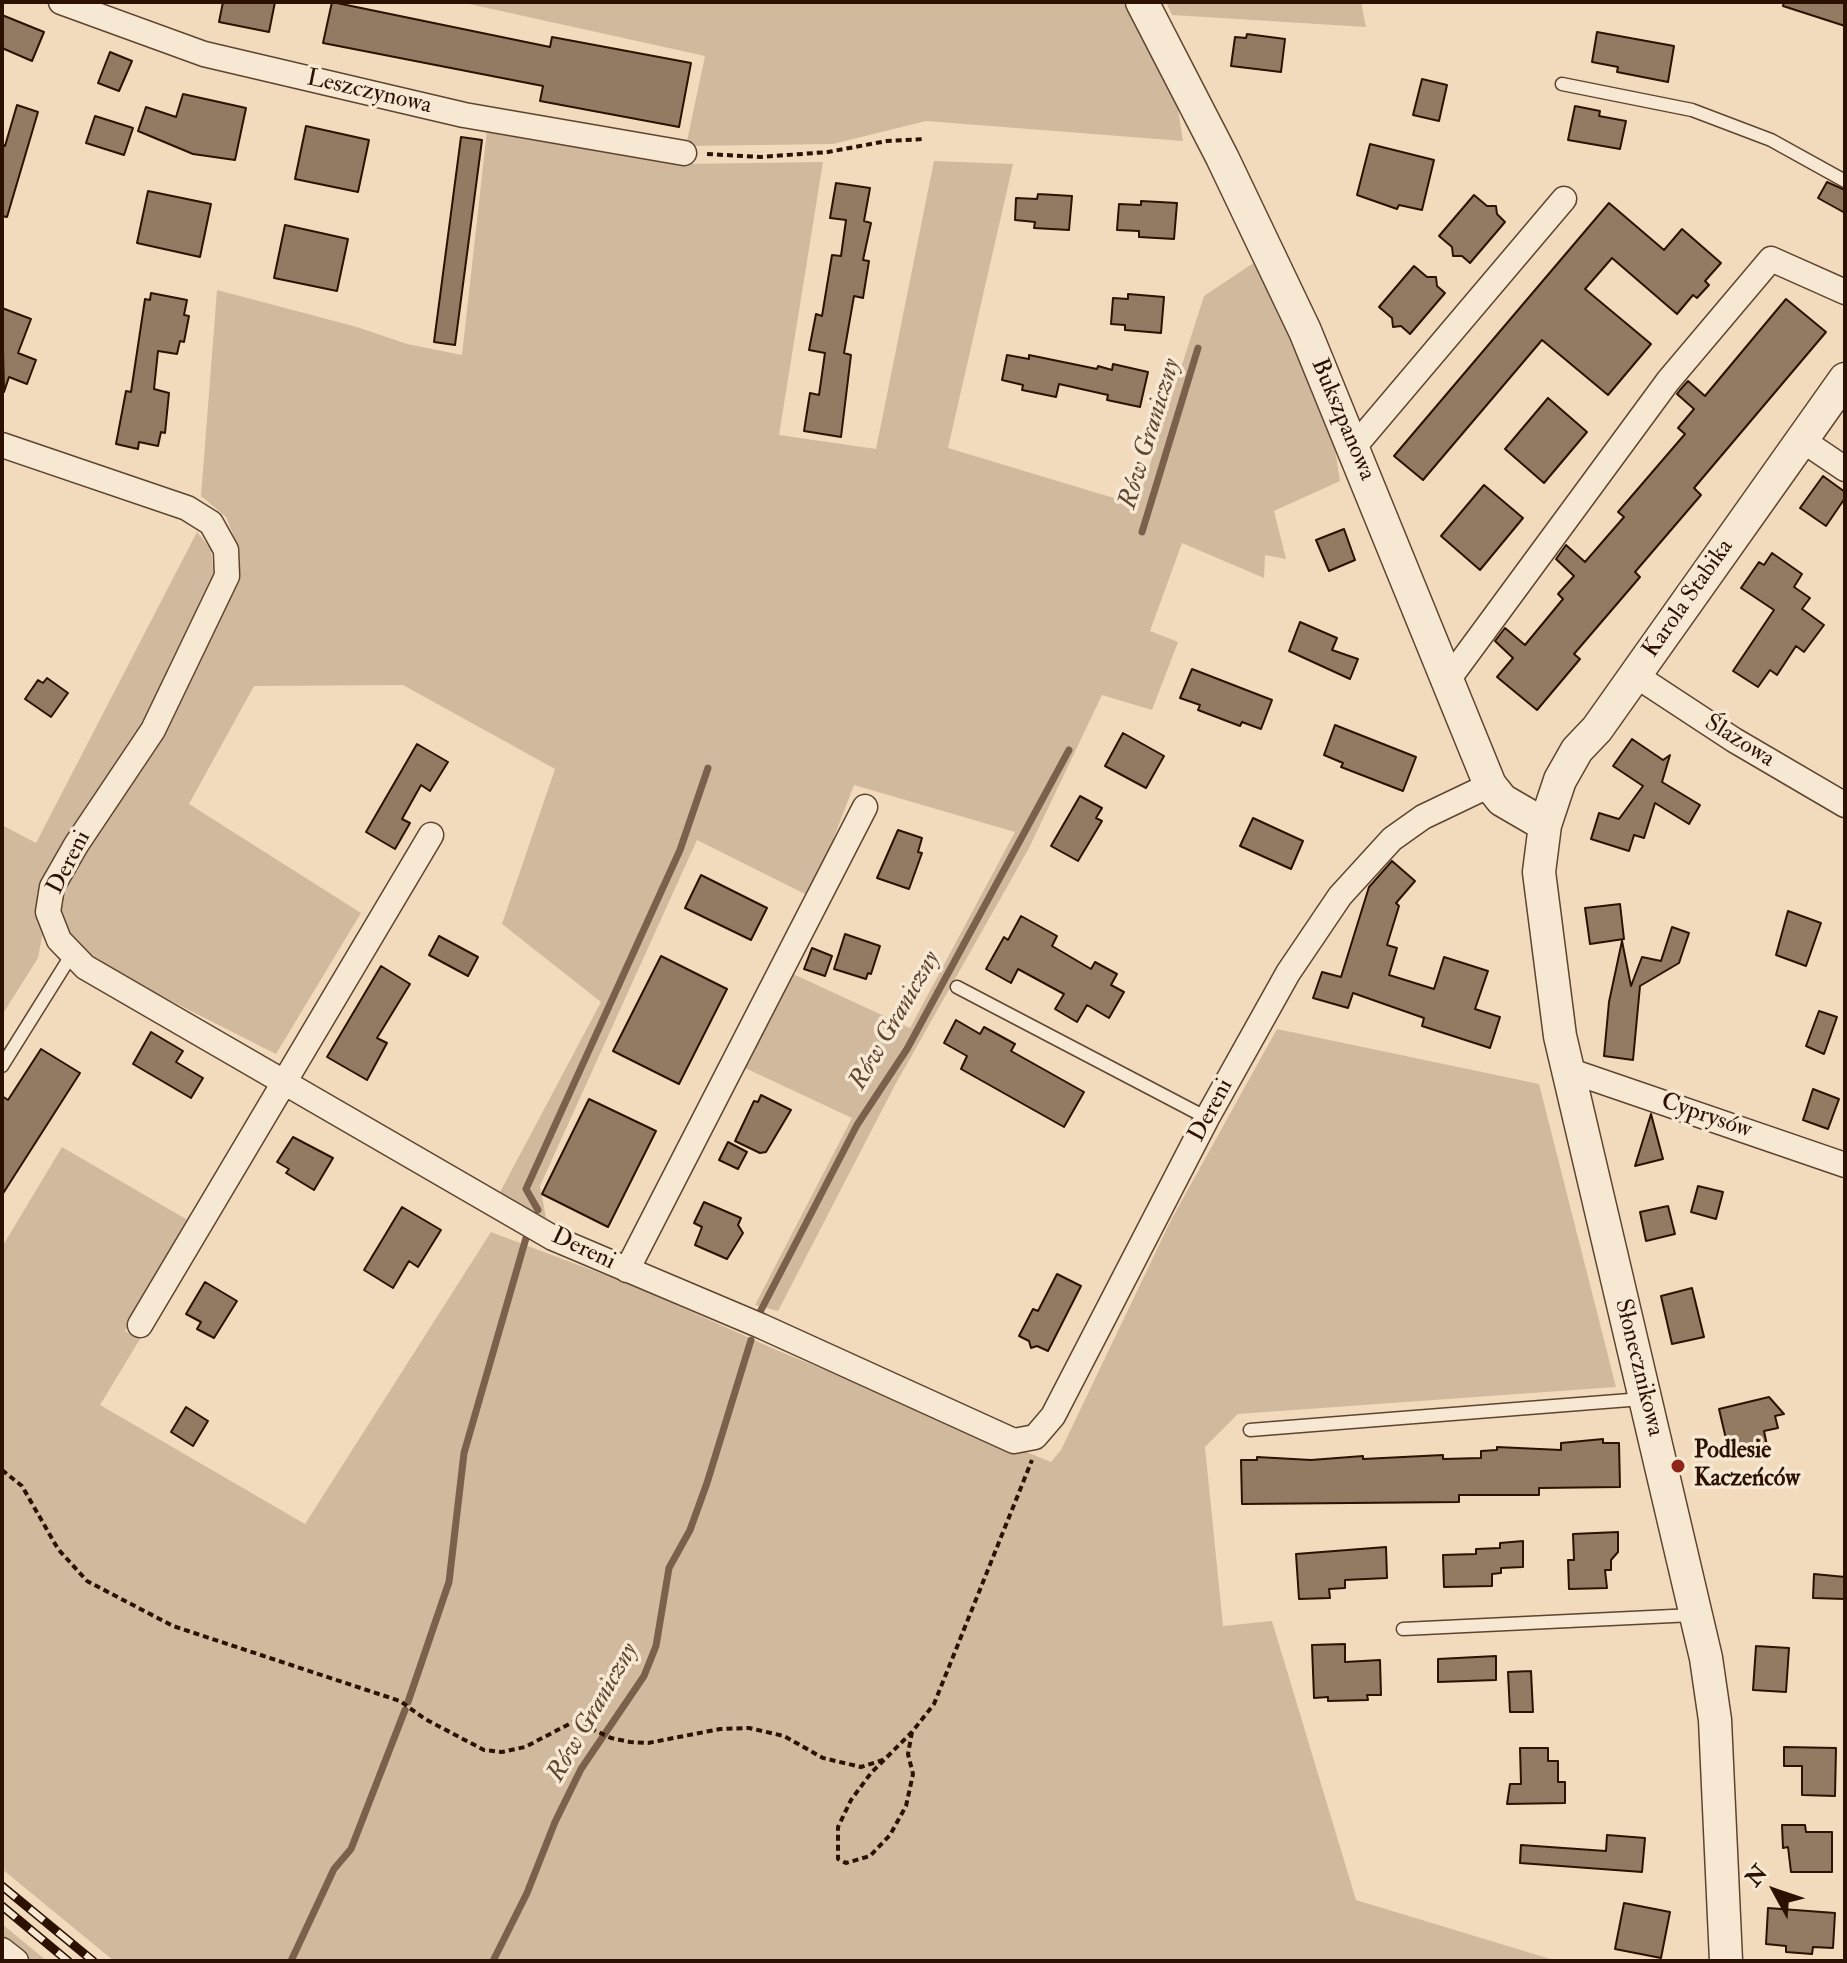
<!DOCTYPE html>
<meta charset="utf-8">
<style>
body{margin:0}
#map{position:relative;width:1847px;height:1963px;overflow:hidden;background:#f2dbbd;font-family:"IM FELL Double Pica",serif}
canvas{display:block}
.frame{position:absolute;inset:0;border:4px solid #2d1100;pointer-events:none}
.north{position:absolute;left:1735px;top:1851px;width:80px;height:80px;-webkit-text-stroke:6px #f7e8d4;paint-order:stroke;rotate:310deg;font-size:22px;font-weight:700;line-height:32px;text-align:center;color:#2d1100}
.north::after{content:'';display:block;margin:auto;width:28px;height:36px;background:#2d1100;clip-path:polygon(50% 0,100% 100%,50% 72%,0 100%)}
</style>
<div id="map">
<canvas width="1847" height="1963"></canvas>
<div class="frame"></div>
<div class="north">N</div>
</div>
<script>
const context = document.querySelector('canvas').getContext('2d');
context.lineJoin = 'round';
function fill(path, color) { context.fillStyle = color; context.fill(path, 'evenodd'); }
const toPath = rows => new Path2D(rows.map(r => 'M' + r).join(''));
function stroke(path, color, width, dash) { context.strokeStyle = color; context.lineWidth = width; context.lineCap = dash ? 'butt' : 'round'; context.setLineDash(dash || []); context.stroke(path); }
function drawText(font, color, halo, rows, align = 'center') {
  context.font = font + ' "IM FELL Double Pica",serif'; context.lineWidth = 7; context.setLineDash([]); context.textBaseline = 'middle'; context.strokeStyle = halo; context.fillStyle = color; for (const [text, x, y, turn = 0] of rows) {
    context.save(); context.translate(x, y); context.rotate((+turn || 0) * Math.PI / 180); context.textAlign = isNaN(turn) ? turn : align; if (halo) context.strokeText(text, 0, 0); context.fillText(text, 0, 0); context.restore();
  }
}
fill(toPath([
 [460,2,1129,2,1175,90,1183,141,926,121,833,144,686,146,705,56],
 [1166,2,1361,2,1366,27,1172,15],
 [487,130,679,164,823,162,779,435,876,449,934,161,1013,164,948,448,1137,505,1204,296,1255,262,1333,435,1340,481,1274,511,1286,559,1265,555,1264,578,1182,543,1150,631,1178,642,1152,710,1102,695,1029,848,895,1085,778,1311,755,1305,852,1118,745,1068,791,973,910,1028,1015,832,854,785,811,897,697,840,540,1186,546,1218,499,1194,601,1002,502,924,555,769,403,685,254,686,189,804,361,913,276,1054,94,962,69,937,60,905,85,843,228,592,240,552,226,517,201,496,217,290,357,327,407,344,462,355],
 [197,532,211,549,214,580,152,712,43,879,43,932,38,958,2,1015,2,825,36,843],
 [1277,1029,1539,1084,1616,1387,1238,1414,1205,1447,1223,1626,1272,1621,1356,1900,1557,1961,114,1961,2,1869,2,1247,62,1147,191,1222,125,1331,140,1339,100,1405,305,1524,491,1232,634,1286,781,1352,1051,1462,1061,1450,1171,1220],
 [2,1924,47,1961,30,1961,2,1939]
]), '#d1b99d');
stroke(toPath([
 [1142,532,1198,348],
 [538,1210,526,1189,680,850,708,768],
 [760,1312,857,1125,907,1049,1069,750],
 [408,1702,449,1582,464,1453,526,1238],
 [291,1961,334,1869,351,1849,405,1710],
 [493,1961,527,1893,555,1822,581,1769,644,1676,656,1646,669,1568,690,1530,707,1483,751,1340]
]), '#7b614b', 7);
const building = toPath([
 [223,2,275,2,269,32,219,22,223,2],
 [332,2,550,47,552,37,691,63,679,127,540,101,543,86,323,43,332,2],
 [1784,2,1845,2,1845,26,1783,6,1784,2],
 [2,15,44,32,32,61,2,48,2,15],
 [1597,32,1674,46,1668,82,1617,72,1618,67,1592,62,1597,32],
 [1247,34,1285,39,1281,72,1231,66,1235,37,1246,38,1247,34],
 [110,52,132,61,119,91,98,83,110,52],
 [1422,79,1447,85,1439,121,1413,115,1422,79],
 [183,94,246,108,235,160,193,154,138,131,146,107,176,117,183,94],
 [17,105,38,112,7,217,2,216,2,145,5,146,17,105],
 [1575,106,1600,111,1599,116,1626,121,1620,149,1568,140,1575,106],
 [95,116,133,128,124,155,86,143,95,116],
 [306,126,369,140,358,192,295,179,306,126],
 [461,137,482,140,455,345,434,342,461,137],
 [1370,144,1434,160,1422,210,1399,205,1397,209,1357,195,1370,144],
 [1827,182,1845,190,1845,213,1818,198,1827,182],
 [836,183,870,188,864,221,871,223,863,260,869,261,863,298,854,296,844,353,851,355,841,437,804,431,810,393,819,395,825,353,809,350,816,314,822,316,832,255,841,256,846,220,830,218,836,183],
 [148,191,211,204,200,257,137,243,148,191],
 [1038,194,1072,196,1069,230,1034,228,1035,222,1015,220,1016,198,1037,199,1038,194],
 [1474,195,1487,206,1496,206,1497,214,1505,222,1470,263,1462,256,1453,256,1452,247,1439,236,1474,195],
 [1141,201,1177,203,1174,239,1139,237,1139,231,1117,230,1119,204,1141,205,1141,201],
 [1609,203,1664,250,1682,229,1721,263,1705,281,1709,285,1697,298,1693,295,1677,314,1612,258,1585,289,1651,344,1608,395,1542,340,1423,480,1394,456,1609,203],
 [285,225,348,239,337,291,274,278,285,225],
 [1414,266,1427,277,1436,277,1437,286,1445,293,1410,334,1401,326,1393,327,1392,318,1379,307,1414,266],
 [151,293,187,300,184,315,189,316,184,342,180,341,177,354,158,351,154,389,169,393,165,433,161,432,158,446,139,442,138,449,116,444,126,391,131,392,145,299,150,300,151,293],
 [1128,294,1164,297,1161,333,1125,330,1125,325,1111,324,1113,298,1128,299,1128,294],
 [1786,299,1826,332,1694,488,1701,495,1635,572,1640,577,1574,654,1580,659,1537,710,1497,677,1513,658,1495,641,1505,628,1525,645,1563,599,1558,594,1574,576,1556,559,1566,545,1585,562,1624,517,1618,512,1685,434,1678,428,1694,409,1677,394,1680,390,1688,381,1705,396,1786,299],
 [2,308,31,319,18,353,36,360,27,384,9,377,4,392,2,308],
 [1007,355,1029,359,1029,355,1097,369,1098,366,1112,370,1113,364,1148,372,1140,407,1107,400,1108,395,1059,384,1056,397,1022,390,1023,385,1002,380,1007,355],
 [1548,398,1587,432,1544,483,1505,449,1548,398],
 [1823,476,1845,492,1845,498,1826,526,1800,508,1823,476],
 [1484,485,1523,518,1480,570,1441,536,1484,485],
 [1344,529,1355,560,1329,571,1316,540,1344,529],
 [1772,553,1802,574,1794,587,1810,598,1802,609,1824,625,1804,652,1796,646,1777,675,1770,670,1758,687,1733,671,1774,610,1741,588,1759,562,1764,565,1772,553],
 [1300,622,1337,638,1332,650,1358,659,1350,679,1289,651,1300,622],
 [1192,669,1272,700,1261,729,1242,722,1240,726,1198,710,1200,705,1180,698,1192,669],
 [47,678,68,693,51,717,25,699,38,680,43,683,47,678],
 [1335,725,1416,757,1403,791,1341,767,1343,763,1324,755,1335,725],
 [1123,733,1164,756,1146,788,1105,766,1123,733],
 [1632,739,1663,760,1670,755,1662,782,1700,805,1689,824,1655,803,1644,838,1634,835,1629,851,1591,839,1599,813,1619,819,1643,786,1613,766,1632,739],
 [417,744,448,762,430,791,421,785,402,819,410,823,395,849,366,832,417,744],
 [1080,796,1102,808,1096,818,1102,821,1078,861,1051,846,1080,796],
 [1253,818,1303,841,1291,869,1240,846,1253,818],
 [898,830,922,838,918,852,922,853,909,889,877,878,898,830],
 [1392,861,1415,881,1396,903,1399,906,1387,945,1397,948,1389,975,1434,989,1444,957,1488,971,1475,1009,1500,1017,1490,1048,1422,1026,1424,1018,1353,993,1348,1008,1313,998,1322,972,1341,977,1369,887,1392,861],
 [701,875,767,908,751,940,685,908,701,875],
 [1620,904,1624,939,1590,944,1585,908,1620,904],
 [1788,911,1821,923,1806,966,1776,955,1788,911],
 [1021,916,1057,936,1052,946,1091,969,1095,962,1117,974,1111,985,1124,992,1109,1018,1087,1005,1077,1022,1055,1009,1064,994,1018,969,1011,983,986,969,1004,937,1008,940,1021,916],
 [1672,927,1689,933,1679,963,1640,986,1633,1060,1604,1056,1609,1002,1622,941,1631,986,1642,957,1661,961,1672,927],
 [845,934,880,946,871,974,868,973,866,979,834,969,845,934],
 [439,936,478,957,468,976,429,955,439,936],
 [812,948,832,956,825,976,804,969,812,948],
 [661,956,727,989,679,1084,613,1051,661,956],
 [381,966,410,984,377,1038,387,1043,367,1080,327,1057,381,966],
 [1819,1011,1837,1017,1824,1054,1806,1046,1819,1011],
 [956,1020,980,1034,984,1027,1015,1044,1011,1051,1084,1092,1064,1127,961,1069,967,1056,944,1043,956,1020],
 [151,1032,183,1051,176,1062,203,1078,191,1098,133,1064,151,1032],
 [41,1049,80,1073,2,1195,2,1096,8,1100,41,1049],
 [1813,1089,1839,1099,1828,1129,1803,1120,1813,1089],
 [761,1095,791,1110,766,1152,760,1153,735,1141,754,1101,758,1102,761,1095],
 [589,1099,656,1131,608,1227,542,1194,589,1099],
 [1651,1114,1663,1159,1635,1166,1651,1114],
 [293,1137,333,1158,314,1190,286,1173,289,1169,277,1162,293,1137],
 [728,1142,747,1152,738,1169,719,1160,728,1142],
 [1698,1186,1723,1192,1716,1219,1691,1212,1698,1186],
 [704,1202,741,1218,738,1225,743,1233,727,1259,695,1245,702,1227,694,1223,704,1202],
 [1668,1206,1675,1234,1646,1241,1640,1212,1668,1206],
 [402,1207,441,1230,418,1267,409,1261,393,1288,364,1270,402,1207],
 [1057,1274,1081,1286,1048,1351,1037,1346,1031,1348,1029,1341,1019,1336,1033,1309,1038,1311,1057,1274],
 [205,1282,237,1301,214,1338,197,1329,201,1322,186,1314,205,1282],
 [1692,1288,1704,1337,1672,1344,1661,1296,1692,1288],
 [1769,1397,1784,1414,1775,1416,1778,1428,1764,1431,1769,1455,1730,1456,1719,1409,1769,1397],
 [186,1407,208,1421,193,1446,171,1432,186,1407],
 [1603,1439,1603,1443,1619,1443,1620,1487,1539,1488,1539,1495,1459,1495,1459,1502,1242,1504,1241,1460,1257,1460,1257,1457,1311,1460,1363,1456,1363,1459,1443,1455,1443,1459,1481,1458,1481,1451,1497,1450,1497,1447,1561,1450,1561,1443,1603,1439],
 [1618,1532,1618,1552,1611,1560,1611,1570,1605,1570,1607,1588,1569,1589,1568,1560,1574,1560,1573,1534,1618,1532],
 [1523,1541,1523,1567,1501,1568,1501,1573,1492,1574,1492,1586,1444,1587,1443,1555,1476,1554,1476,1549,1500,1548,1500,1543,1523,1541],
 [1386,1547,1387,1578,1345,1580,1345,1588,1329,1589,1330,1598,1299,1599,1296,1554,1386,1547],
 [1814,1574,1845,1577,1845,1599,1813,1598,1814,1574],
 [1345,1644,1345,1662,1380,1660,1381,1695,1367,1695,1368,1700,1328,1701,1328,1697,1314,1698,1312,1645,1345,1644],
 [1756,1646,1789,1648,1786,1692,1753,1690,1756,1646],
 [1496,1656,1496,1680,1438,1682,1438,1659,1496,1656],
 [1531,1671,1533,1712,1510,1712,1508,1672,1531,1671],
 [1784,1747,1836,1748,1835,1796,1802,1795,1802,1766,1784,1766,1784,1747],
 [1520,1748,1548,1748,1548,1761,1558,1761,1558,1782,1565,1782,1565,1803,1507,1804,1510,1784,1521,1784,1520,1748],
 [1782,1825,1805,1825,1806,1832,1832,1832,1832,1872,1791,1872,1788,1847,1783,1848,1782,1825],
 [1607,1835,1645,1838,1642,1872,1520,1863,1521,1845,1606,1851,1607,1835],
 [1624,1903,1670,1912,1661,1958,1615,1949,1624,1903],
 [1768,1908,1835,1913,1833,1948,1813,1947,1812,1954,1786,1952,1786,1946,1766,1944,1768,1908]
]);
fill(building, '#937a62');
stroke(building, '#2d1100', 2);
const service = toPath([
 [1562,84,1692,110,1771,140,1845,181],
 [957,987,1207,1118],
 [2,1066,72,954],
 [1250,1430,1642,1399],
 [1403,1629,1693,1615]
]);
const minor = toPath([
 [61,2,204,54,464,115,684,153],
 [1802,440,1845,469],
 [2,445,187,508,211,523,226,550,227,576,153,730,76,845,52,887,48,912,59,940,85,967,553,1238,761,1326,1014,1441,1035,1437,1053,1416,1207,1118,1288,973,1340,896,1392,839,1423,817,1490,785],
 [1354,447,1564,199],
 [1635,675,1734,740,1845,805],
 [1448,680,1668,381,1771,259,1845,292],
 [1568,1070,1845,1165],
 [627,1270,865,807],
 [140,1325,431,835],
 [2,1950,16,1961]
]);
const tertiary = toPath([
 [1142,2,1222,157,1305,331,1490,785,1502,800,1545,825],
 [1726,1961,1715,1720,1706,1658,1560,1036,1539,872,1545,825,1560,780,1577,750,1597,729,1845,379]
]);
stroke(service, '#5e442f', 15);
stroke(minor, '#5e442f', 27);
stroke(tertiary, '#5e442f', 35);
stroke(toPath([
 [707,154,761,157,828,152,887,141,924,139],
 [2,1470,22,1486,58,1549,87,1581,173,1626,400,1701,425,1719,484,1750,502,1752,525,1747,575,1721,611,1738,630,1742,648,1743,720,1729,749,1728,784,1736,823,1758,861,1767,886,1759],
 [912,1732,908,1754,913,1774,906,1806,890,1835,870,1856,846,1863,838,1859,838,1827,851,1800,871,1773,912,1732,934,1704,1032,1460]
]), '#2d1100', 4, [6, 4]);
stroke(service, '#f7e8d4', 12);
stroke(minor, '#f7e8d4', 24);
stroke(tertiary, '#f7e8d4', 32);
const rail = toPath([
 [2,1886,93,1961],
 [2,1906,68,1961]
]);
stroke(rail, '#2d1100', 9);
stroke(rail, '#f7e8d4', 6, [18]);
for (const [x, y, r, color] of [
 [1678,1466,8,"#8f2418"]
]) { const dot = new Path2D(); dot.arc(x, y, r, 0, 2 * Math.PI); context.fillStyle = color; context.fill(dot); stroke(dot, '#f7e8d4', 3); }
drawText('24px', '#2d1100', '#f7e8d4', [
 ["Leszczynowa",369,93,13],
 ["Bukszpanowa",1342,420,67],
 ["Karola Stabika",1689,599,-55],
 ["Ślazowa",1739,742,32],
 ["Dereni",70,863,-63],
 ["Dereni",1212,1111,-62],
 ["Cyprysów",1706,1117,19],
 ["Dereni",583,1250,25],
 ["Słonecznikowa",1638,1368,76]
]);
drawText('bold 24px', '#2d1100', '#f7e8d4', [
 ["Podlesie",1694,1452],
 ["Kaczeńców",1694,1480]
], 'left');
drawText('italic 26px', '#614632', '#f7e8d4', [
 ["Rów Graniczny",1151,434,-73],
 ["Rów Graniczny",896,1021,-60],
 ["Rów Graniczny",594,1713,-60]
]);
</script>
